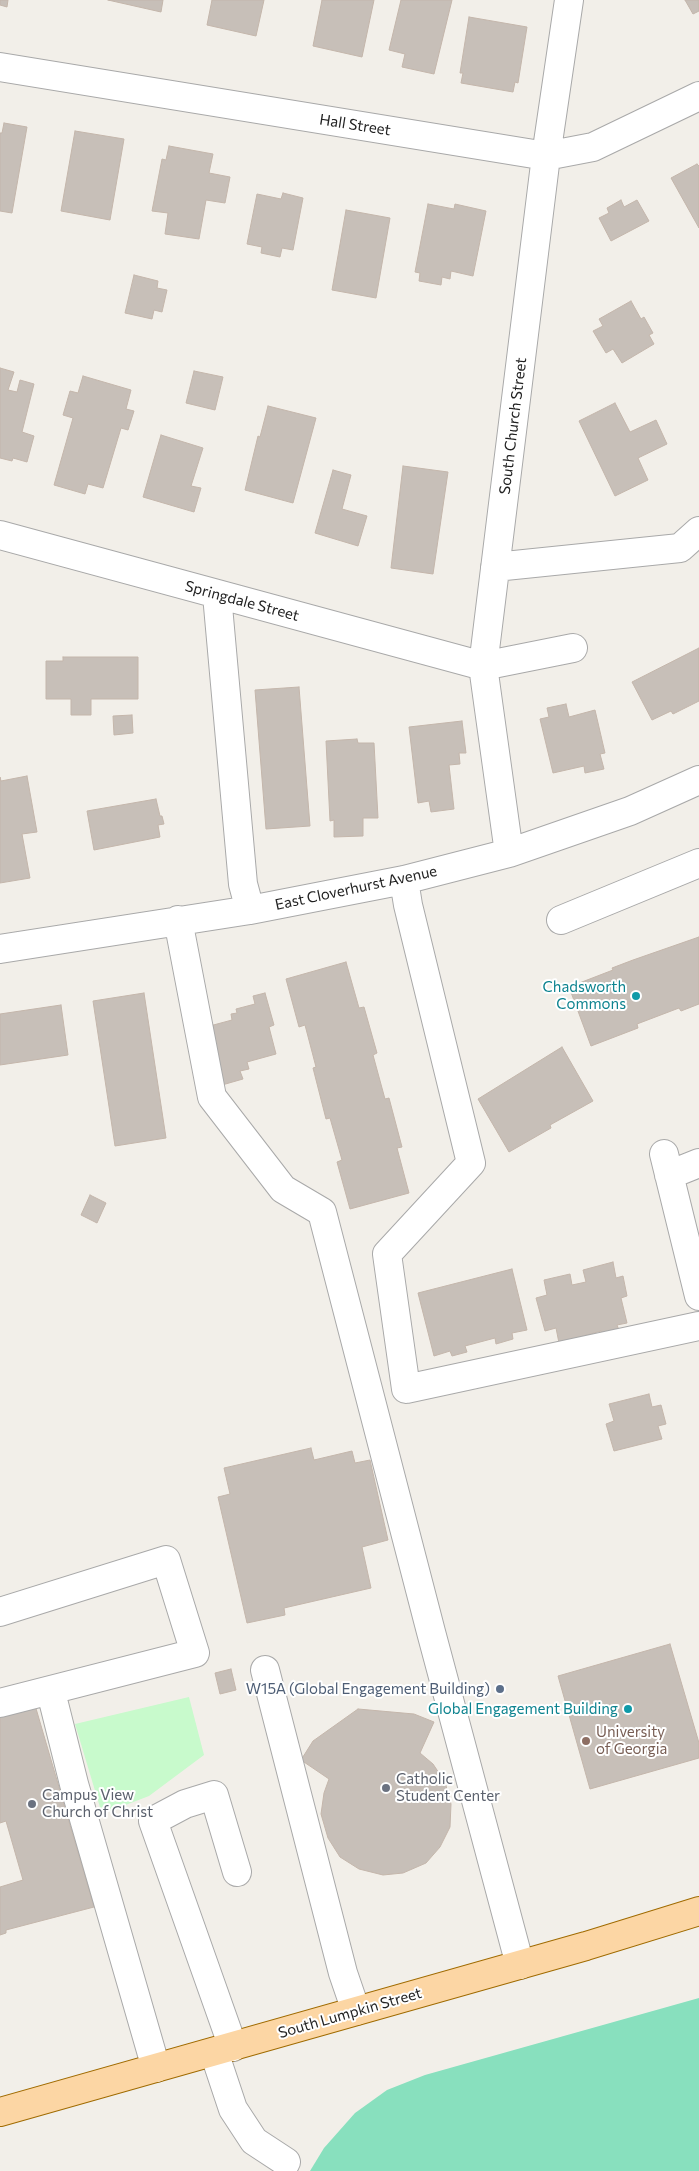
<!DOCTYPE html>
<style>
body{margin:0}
canvas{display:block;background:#f2efe9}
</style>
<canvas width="699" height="2171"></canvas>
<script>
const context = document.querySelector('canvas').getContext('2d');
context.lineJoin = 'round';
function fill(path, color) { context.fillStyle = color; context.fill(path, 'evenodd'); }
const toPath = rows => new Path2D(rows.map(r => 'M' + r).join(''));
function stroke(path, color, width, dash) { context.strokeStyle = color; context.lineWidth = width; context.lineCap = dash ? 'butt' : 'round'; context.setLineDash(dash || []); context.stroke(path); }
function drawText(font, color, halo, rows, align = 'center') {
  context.font = font + ' Commissioner,sans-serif'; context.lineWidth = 4; context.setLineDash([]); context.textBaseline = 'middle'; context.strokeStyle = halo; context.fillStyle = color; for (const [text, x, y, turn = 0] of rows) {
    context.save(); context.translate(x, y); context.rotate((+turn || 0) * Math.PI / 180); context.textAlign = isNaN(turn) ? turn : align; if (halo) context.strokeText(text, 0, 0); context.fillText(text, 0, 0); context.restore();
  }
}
fill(toPath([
 [189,1697,204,1755,149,1796,102,1814,75,1724]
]), '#c8facc');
fill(toPath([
 [699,1998,699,2171,310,2171,324,2148,355,2113,387,2090,425,2075]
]), '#88e0be');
const building = toPath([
 [0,0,8,0,7,7,0,5,0,0],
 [108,0,163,0,161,12,108,0],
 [212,0,264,0,256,36,207,25,212,0],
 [322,0,374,0,362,57,313,46,322,0],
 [401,0,452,0,434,74,402,67,405,54,389,50,401,0],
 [685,0,699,0,699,11,693,14,685,0],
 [469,17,527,27,518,83,515,82,513,92,461,83,463,73,460,73,469,17],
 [4,123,27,127,12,213,0,211,0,133,2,133,4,123],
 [75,131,124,139,110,220,61,211,75,131],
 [169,146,213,154,209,173,230,177,225,203,206,200,199,239,165,234,168,213,152,211,162,159,166,160,169,146],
 [697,164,699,166,699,228,671,178,697,164],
 [283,193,303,198,293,250,282,248,280,257,261,253,262,247,247,244,257,194,281,199,283,193],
 [621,200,624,207,637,200,649,221,611,241,599,218,609,213,607,208,621,200],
 [428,204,454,209,455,204,486,211,473,276,451,271,450,279,442,277,441,285,419,281,420,273,415,272,428,204],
 [346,210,390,218,376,298,332,290,346,210],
 [134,275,158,281,157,288,167,290,162,312,154,310,152,319,125,313,134,275],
 [631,301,641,319,644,317,653,333,649,335,654,344,622,363,613,349,606,353,593,331,603,326,599,319,631,301],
 [0,368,14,372,8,390,17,392,20,380,34,384,22,432,34,436,27,462,13,458,12,461,0,458,0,368],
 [194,371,223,377,215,410,186,403,194,371],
 [83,376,131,390,126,409,134,411,128,430,121,428,103,488,88,484,85,494,54,485,73,418,63,415,70,391,78,393,83,376],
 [615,403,630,432,656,420,667,444,638,458,648,480,615,496,579,421,615,403],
 [268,406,316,418,293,503,245,490,258,436,260,437,268,406],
 [161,435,203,448,191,486,201,488,194,512,143,497,161,435],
 [403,466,448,472,433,574,391,568,403,466],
 [333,470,351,475,342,509,367,516,358,546,315,533,333,470],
 [699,648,699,701,673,714,671,711,652,720,632,682,699,648],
 [63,657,138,657,138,699,91,699,91,715,71,715,71,699,46,699,46,661,63,661,63,657],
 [299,687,310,826,266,829,255,690,299,687],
 [566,704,569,717,595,710,605,753,600,754,604,769,585,773,584,766,553,773,540,719,549,717,547,708,566,704],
 [132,715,133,733,114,735,113,716,132,715],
 [462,721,466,753,459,753,460,764,449,765,454,809,431,812,429,801,418,803,409,727,462,721],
 [357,739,358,743,374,743,378,818,363,818,363,836,334,837,334,820,330,821,326,741,357,739],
 [27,776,37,832,22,834,30,878,0,883,0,777,1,781,27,776],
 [156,799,160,816,162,816,164,824,158,825,160,837,94,850,87,811,156,799],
 [699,937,699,1004,681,1011,679,1008,637,1024,638,1028,591,1046,569,987,613,970,612,968,633,960,699,937],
 [346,962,359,1008,364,1007,377,1053,373,1055,385,1099,389,1098,402,1147,397,1148,409,1193,350,1209,337,1162,342,1160,330,1118,326,1119,313,1068,316,1067,305,1025,299,1027,286,979,346,962],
 [144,993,166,1138,115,1146,93,1001,144,993],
 [265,993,274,1025,269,1027,276,1054,247,1062,249,1069,240,1071,243,1079,222,1085,206,1027,232,1020,231,1014,237,1013,236,1009,255,1004,253,996,265,993],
 [61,1005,68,1055,0,1065,0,1014,61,1005],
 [562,1047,593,1101,550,1125,551,1128,509,1152,478,1099,562,1047],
 [90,1195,106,1203,97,1223,81,1215,90,1195],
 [613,1262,616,1278,623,1276,627,1296,621,1298,627,1323,617,1325,619,1330,602,1334,601,1331,559,1343,556,1328,545,1331,536,1298,547,1295,544,1280,570,1274,572,1285,586,1282,583,1270,613,1262],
 [512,1269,527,1330,512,1333,513,1339,496,1344,495,1338,465,1346,467,1352,452,1356,450,1351,434,1356,418,1293,512,1269],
 [649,1394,652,1407,661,1405,666,1424,658,1426,662,1439,614,1451,606,1424,614,1421,609,1404,649,1394],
 [311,1448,314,1460,352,1451,355,1463,370,1460,388,1540,362,1547,371,1588,284,1608,285,1615,247,1623,218,1497,230,1494,224,1468,311,1448],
 [670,1644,699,1743,699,1758,590,1789,558,1676,670,1644],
 [231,1669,236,1690,220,1694,215,1673,231,1669],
 [35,1705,94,1907,6,1930,6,1933,0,1935,0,1887,23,1880,6,1821,0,1823,0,1715,35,1705],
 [358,1709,414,1714,434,1722,420,1753,433,1764,445,1782,451,1804,450,1827,440,1847,426,1863,403,1873,383,1875,359,1869,340,1857,328,1838,321,1814,324,1793,329,1779,301,1760,313,1741,358,1709]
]);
fill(building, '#c7bfb8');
stroke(building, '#c4b6ab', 1);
const minor = toPath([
 [0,67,546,156,593,147,699,96],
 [0,535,483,666,573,648],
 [495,567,680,548,699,531],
 [217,595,243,884,250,910],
 [509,853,483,666,546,156,569,0],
 [404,880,408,905,471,1163,387,1254,406,1389,699,1326],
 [178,920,212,1097,283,1189,322,1212,431,1632,520,1965],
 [561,920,699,863],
 [0,949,250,910,404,880,509,853,630,811,699,780],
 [664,1154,699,1296],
 [669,1175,699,1163],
 [0,1612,166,1560,195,1653,0,1703],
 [265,1670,343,1973,356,2011],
 [51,1692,74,1784,156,2068],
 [233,2047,153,1821,185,1804,214,1795,237,1872],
 [214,2052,233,2109,254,2141,286,2162]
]);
const major = toPath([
 [0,2112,586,1946,699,1911]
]);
stroke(minor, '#a9a9a9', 30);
stroke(major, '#a06b00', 30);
stroke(minor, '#fff', 28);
stroke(major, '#fcd6a4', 28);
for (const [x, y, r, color] of [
 [636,996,5,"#0f9aa8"],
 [500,1689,5,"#5c6f8a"],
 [628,1709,5,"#0f9aa8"],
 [586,1741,5,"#8d6e63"],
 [386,1788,5,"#6b7280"],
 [32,1804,5,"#6b7280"]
]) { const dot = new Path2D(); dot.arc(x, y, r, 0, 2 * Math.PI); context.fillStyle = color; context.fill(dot); stroke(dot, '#fff', 2); }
drawText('15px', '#222', '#fff', [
 ["Hall Street",355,125,9],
 ["South Church Street",513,426,-83],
 ["Springdale Street",242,601,15],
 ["East Cloverhurst Avenue",356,888,-12],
 ["South Lumpkin Street",350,2013,-16]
]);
drawText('15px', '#0d838f', '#fff', [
 ["Chadsworth",626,987],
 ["Commons",626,1004],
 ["Global Engagement Building",618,1709]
], 'right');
drawText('15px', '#4e5e75', '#fff', [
 ["W15A (Global Engagement Building)",490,1689]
], 'right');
drawText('15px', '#785e54', '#fff', [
 ["University",596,1732],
 ["of Georgia",596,1749]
], 'left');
drawText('15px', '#5b616d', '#fff', [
 ["Catholic",396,1779],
 ["Student Center",396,1796],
 ["Campus View",42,1795],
 ["Church of Christ",42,1812]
], 'left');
</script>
